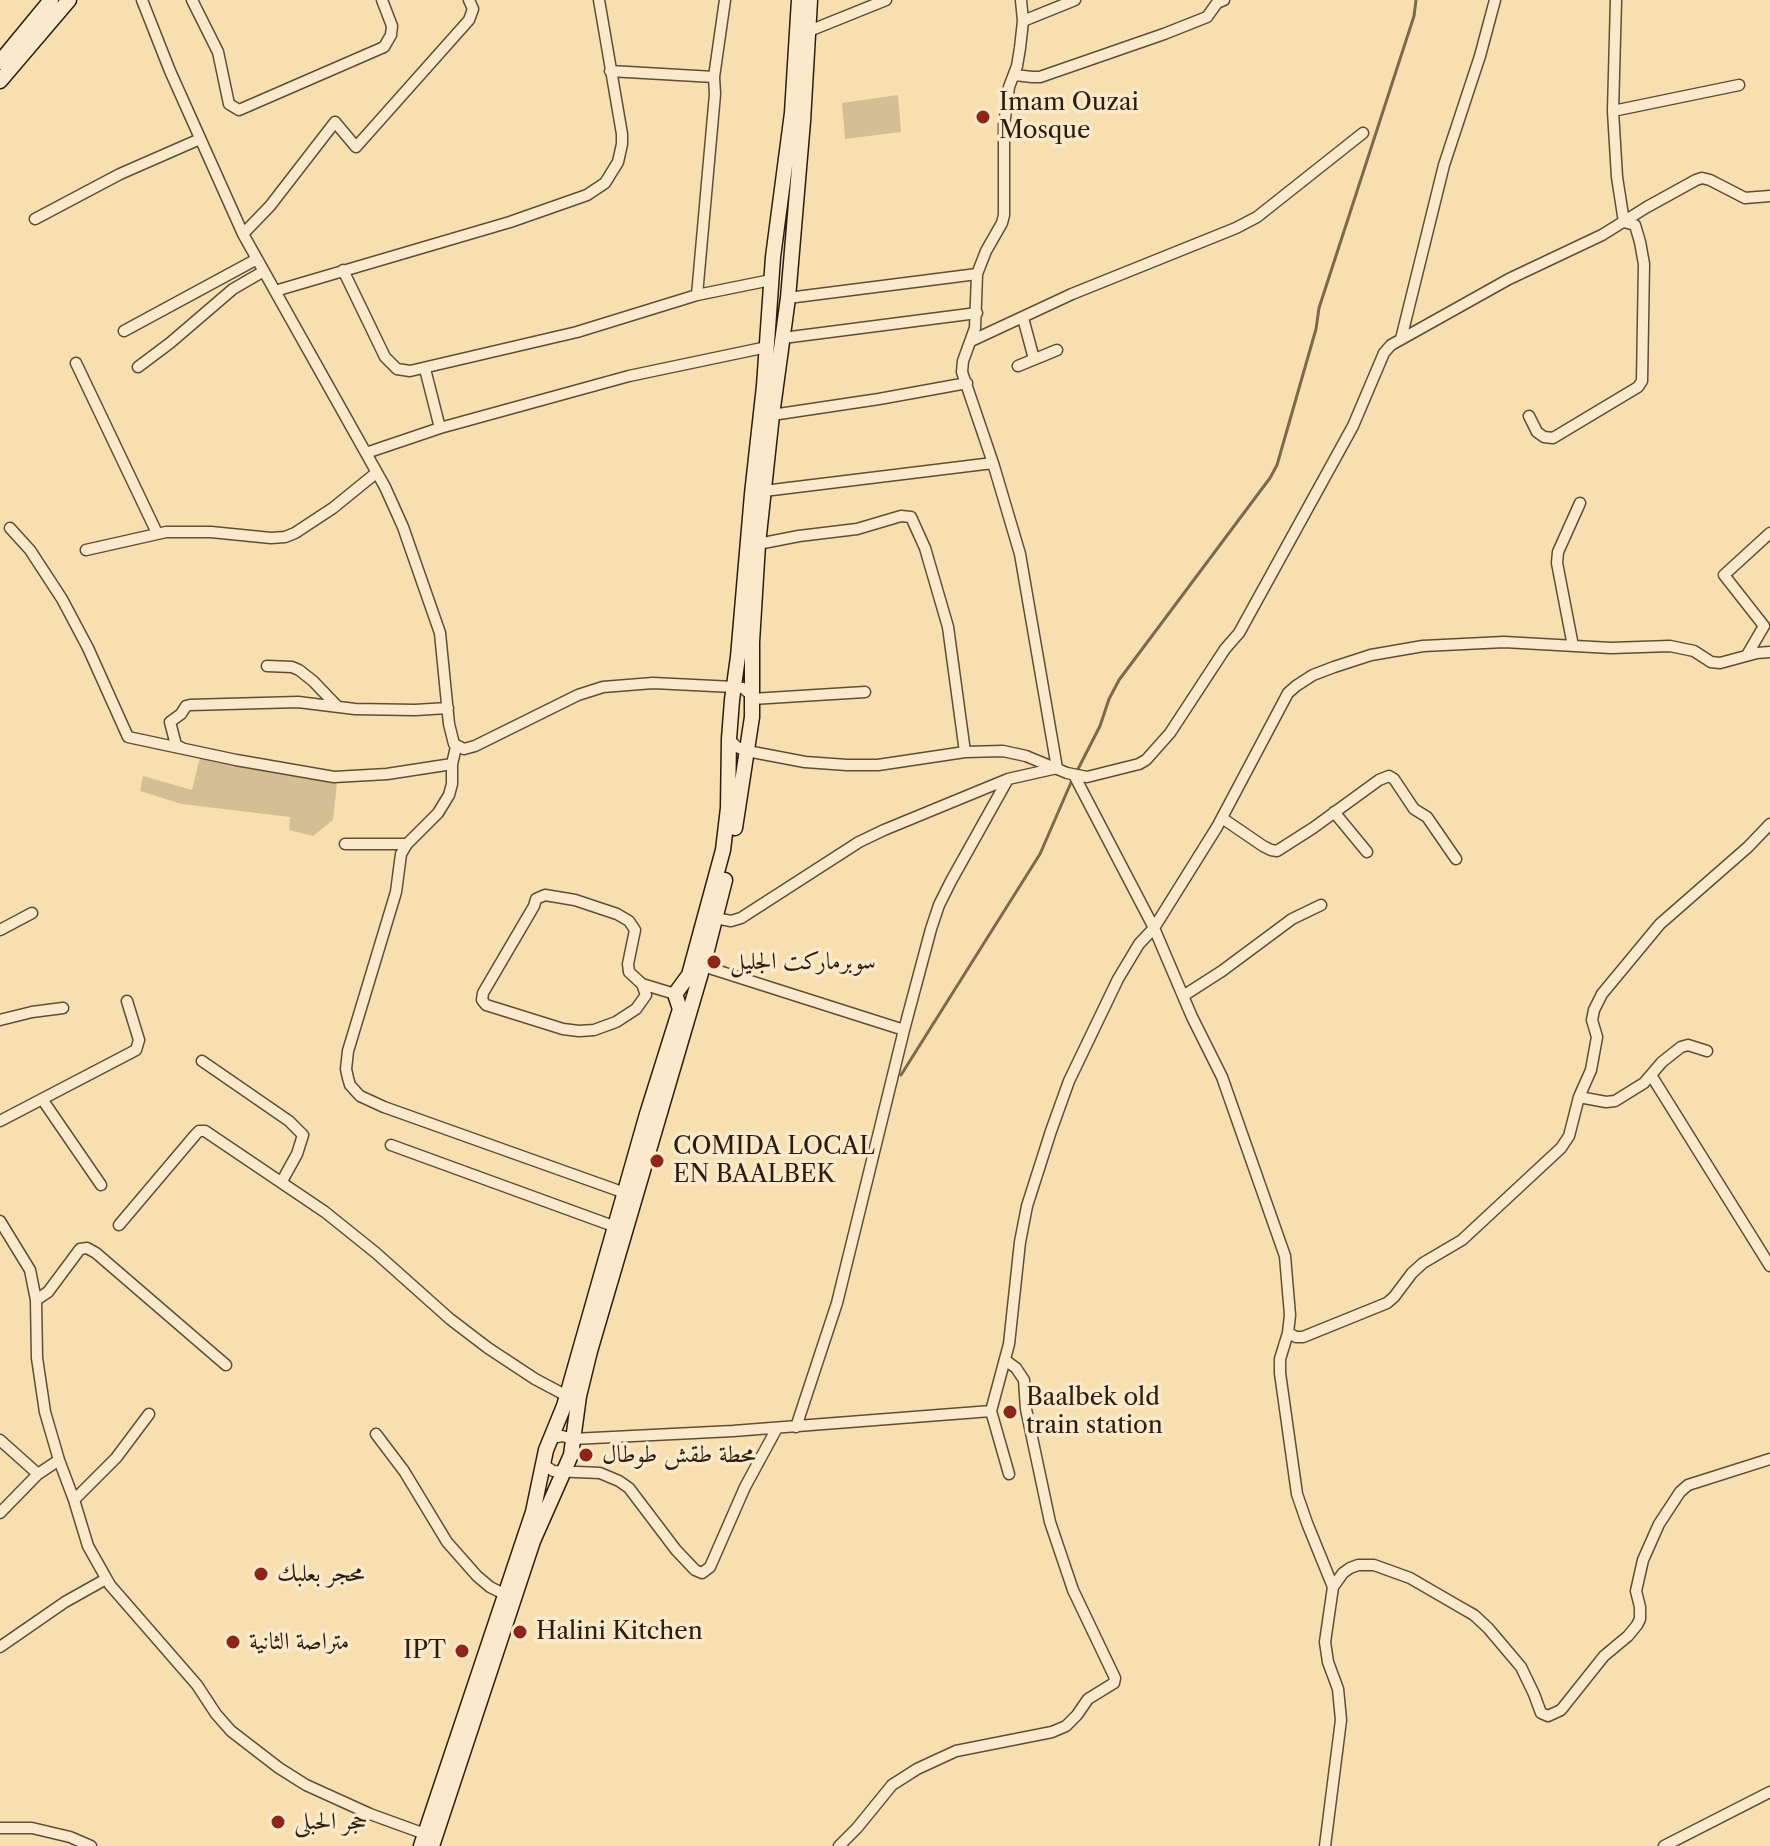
<!DOCTYPE html>
<meta charset="utf-8">
<style>
body{margin:0}
canvas{display:block;background:#f7dfaf}
</style>
<canvas width="1770" height="1846"></canvas>
<script>
const context = document.querySelector('canvas').getContext('2d');
context.lineJoin = 'round';
function fill(path, color) { context.fillStyle = color; context.fill(path, 'evenodd'); }
const toPath = rows => new Path2D(rows.map(r => 'M' + r).join(''));
function stroke(path, color, width, dash) { context.strokeStyle = color; context.lineWidth = width; context.lineCap = dash ? 'butt' : 'round'; context.setLineDash(dash || []); context.stroke(path); }
function drawText(font, color, halo, rows, align = 'center') {
  context.font = font + ' "Libre Caslon Text",Amiri,serif'; context.lineWidth = 7; context.setLineDash([]); context.textBaseline = 'middle'; context.strokeStyle = halo; context.fillStyle = color; for (const [text, x, y, turn = 0] of rows) {
    context.save(); context.translate(x, y); context.rotate((+turn || 0) * Math.PI / 180); context.textAlign = isNaN(turn) ? turn : align; if (halo) context.strokeText(text, 0, 0); context.fillText(text, 0, 0); context.restore();
  }
}
fill(toPath([
 [898,95,901,132,845,139,842,103],
 [201,753,337,783,333,820,313,836,289,830,290,817,182,804,140,791,143,776,192,790]
]), '#d4be94');
stroke(toPath([
 [1077,771,1100,726,1109,699,1119,680,1270,478,1277,465,1316,329,1319,308,1414,16,1416,0],
 [901,1075,1040,854,1073,778]
]), '#7c6a4f', 3);
const street = toPath([
 [142,0,170,71,243,234,385,487,403,527,440,633,449,724,454,744,464,749,475,746,578,695,603,687,653,683,734,687,743,688,752,696],
 [192,0,218,52,229,104,239,110,384,47,391,35,392,26,382,0],
 [1616,0,1613,111,1617,177,1624,222],
 [1023,21,1075,0],
 [809,31,886,0],
 [610,71,714,77],
 [1015,75,1032,77,1040,77,1164,34,1207,17,1217,3,1224,0],
 [1613,111,1739,85],
 [35,219,120,174,200,139],
 [243,234,270,206,335,122,356,147,469,20,473,9,469,0],
 [343,270,385,357,397,369,410,371,577,332,697,295,771,280],
 [275,291,510,222,587,195,605,183,618,162,622,144,622,134,599,0],
 [697,295,715,94,714,77,725,0],
 [788,298,977,274],
 [1023,318,1034,359],
 [124,331,257,259],
 [783,338,977,313],
 [1401,339,1444,165,1480,56,1495,0],
 [971,341,1072,294,1236,228,1257,217,1363,133],
 [76,363,157,533],
 [1018,366,1057,350],
 [138,367,170,343,233,289,264,271],
 [425,369,440,428],
 [772,415,879,399,967,383],
 [1529,416,1537,432,1544,437,1553,438,1638,387,1642,381,1644,264,1640,242,1635,225,1624,222],
 [366,453,440,428,629,376,767,347],
 [764,491,993,463],
 [10,528,30,550,62,599,88,648,128,737,236,760,334,777,387,774,452,764],
 [758,544,799,536,857,529,901,516,911,517,925,548,948,627,965,752],
 [86,550,166,532,211,532,271,538,285,537,295,533,333,508,376,473],
 [1573,646,1557,563,1558,552,1580,503],
 [1747,655,1764,626,1724,575,1770,533],
 [267,666,292,667,299,670,313,681,337,706],
 [752,699,865,692],
 [729,739,737,747,747,751,805,762,847,765,878,765,965,752,1003,751,1026,756,1067,773,1087,777,1139,764,1146,760,1170,733,1225,649,1239,633,1353,426,1384,353,1391,345,1509,279,1602,235,1647,207,1696,180,1702,178,1710,180,1745,198,1770,196],
 [456,747,452,764,452,784,449,795,438,813,407,844,401,854,396,892,348,1051,346,1069,348,1078,350,1085,360,1096,384,1107,625,1193],
 [184,749,176,745,170,722,181,714,186,706,190,705,298,702,355,709,415,710,448,708],
 [1074,775,1154,928,1192,1017,1222,1077,1285,1256,1290,1315,1288,1333,1280,1359,1280,1373,1297,1494,1307,1523,1333,1587,1325,1642,1328,1662,1338,1689,1341,1720,1325,1846],
 [1334,812,1367,852],
 [1222,818,1263,846,1271,850,1277,851,1313,828,1379,780,1389,776,1394,779,1414,809,1427,817,1456,859],
 [345,844,407,844],
 [715,918,731,921,741,918,859,842,884,830,1008,779,1057,768,1020,554,993,463,962,372,963,361,975,328,977,274,986,251,1002,223,1004,215,1004,125,1009,87,1017,66,1020,48,1023,21,1021,0],
 [0,930,32,913],
 [703,966,904,1030],
 [642,984,646,995,636,1009,616,1022,594,1030,579,1031,563,1029,499,1009,486,1005,482,1000,483,993,534,906,536,899,545,895,575,900,617,914,629,921,635,930,628,964,629,972,642,984,675,994],
 [1183,996,1222,971,1292,919,1321,905],
 [0,1020,32,1012,63,1008],
 [202,1061,289,1121,303,1135,297,1154,282,1181],
 [1651,1075,1770,1266],
 [1579,1097,1606,1102,1615,1101,1644,1083,1662,1062,1681,1047,1688,1045,1707,1051],
 [42,1099,101,1185],
 [0,1121,136,1050,139,1040,127,1001],
 [391,1145,616,1227],
 [0,1221,30,1270,36,1300,37,1358,45,1412,59,1460,74,1500,88,1546,110,1585,197,1685,216,1714,231,1731,279,1768,306,1785,370,1814,425,1834],
 [119,1225,196,1134,199,1131,205,1131,325,1212,376,1253,450,1319,488,1348,535,1379,567,1396],
 [36,1300,48,1292,80,1249,87,1248,96,1253,226,1365],
 [1288,1333,1296,1337,1303,1337,1387,1303,1394,1297,1412,1273,1423,1263,1462,1240,1561,1148,1569,1136,1579,1097,1591,1070,1597,1037,1592,1020,1594,1010,1602,994,1660,924,1748,847,1770,824],
 [796,1427,837,1303,904,1030,931,929,939,905,951,881,1008,779],
 [376,1434,404,1471,447,1542,477,1576,490,1587,504,1594],
 [551,1438,562,1436,573,1439,733,1431,991,1411],
 [0,1440,38,1474],
 [543,1464,553,1471,600,1473,619,1481,629,1488,676,1550,695,1570,702,1573,710,1567,745,1487,777,1428],
 [1009,1474,991,1411,1009,1344,1020,1242,1027,1206,1051,1131,1069,1081,1118,979,1139,944,1154,928,1217,827,1288,693,1296,686,1313,675,1334,667,1371,655,1423,646,1504,642,1611,648,1670,646,1694,651,1711,662,1720,663,1757,653,1770,652],
 [74,1500,116,1458,149,1414],
 [0,1513,38,1474,59,1460],
 [1333,1587,1343,1573,1350,1568,1358,1565,1374,1565,1410,1578,1460,1607,1474,1615,1488,1628,1521,1667,1534,1694,1541,1713,1548,1716,1561,1710,1604,1656,1628,1636,1637,1625,1640,1619,1640,1607,1636,1591,1643,1560,1659,1524,1680,1492,1688,1485,1770,1459],
 [0,1647,65,1602,106,1579],
 [0,1828,32,1828,70,1837,91,1846],
 [839,1846,857,1828,892,1785,917,1769,956,1751,1052,1732,1066,1726,1077,1715,1088,1699,1114,1683,1115,1678,1073,1590,1050,1522,1026,1409,1024,1380,1016,1368,1005,1360],
 [1664,1846,1770,1792]
]);
const secondary = toPath([
 [0,62,51,0],
 [0,81,69,0],
 [735,828,752,717,752,642,758,544,772,415,788,298,803,121,810,0],
 [421,1846,533,1512,546,1450,564,1406,647,1114,680,1009,675,994,689,975,723,850,728,808,729,739,732,700,738,657,752,494,764,386,773,257,792,113,799,0],
 [432,1846,533,1541,571,1455,579,1396,590,1351,703,966,725,880]
]);
stroke(street, '#5f4e37', 13);
stroke(secondary, '#2c1e0f', 17);
stroke(street, '#faeacb', 10);
stroke(secondary, '#faeacb', 14);
for (const [x, y, r, color] of [
 [983,117,8,"#8f2418"],
 [714,962,8,"#8f2418"],
 [657,1161,8,"#8f2418"],
 [1010,1412,8,"#8f2418"],
 [586,1455,8,"#8f2418"],
 [261,1574,8,"#8f2418"],
 [520,1632,8,"#8f2418"],
 [233,1642,8,"#8f2418"],
 [462,1651,8,"#8f2418"],
 [278,1822,8,"#8f2418"]
]) { const dot = new Path2D(); dot.arc(x, y, r, 0, 2 * Math.PI); context.fillStyle = color; context.fill(dot); stroke(dot, '#faeacb', 3); }
drawText('24px', '#2c1e0f', '#faeacb', [
 ["Imam Ouzai",999,103],
 ["Mosque",999,131],
 ["سوبرماركت الجليل",730,962],
 ["COMIDA LOCAL",673,1147],
 ["EN BAALBEK",673,1175],
 ["Baalbek old",1026,1398],
 ["train station",1026,1426],
 ["محطة طقش طوطال",602,1455],
 ["محجر بعلبك",277,1574],
 ["Halini Kitchen",536,1632],
 ["متراصة الثانية",249,1642],
 ["IPT",446,1651,"right"],
 ["حجر الحبلى",294,1822]
], 'left');
</script>
